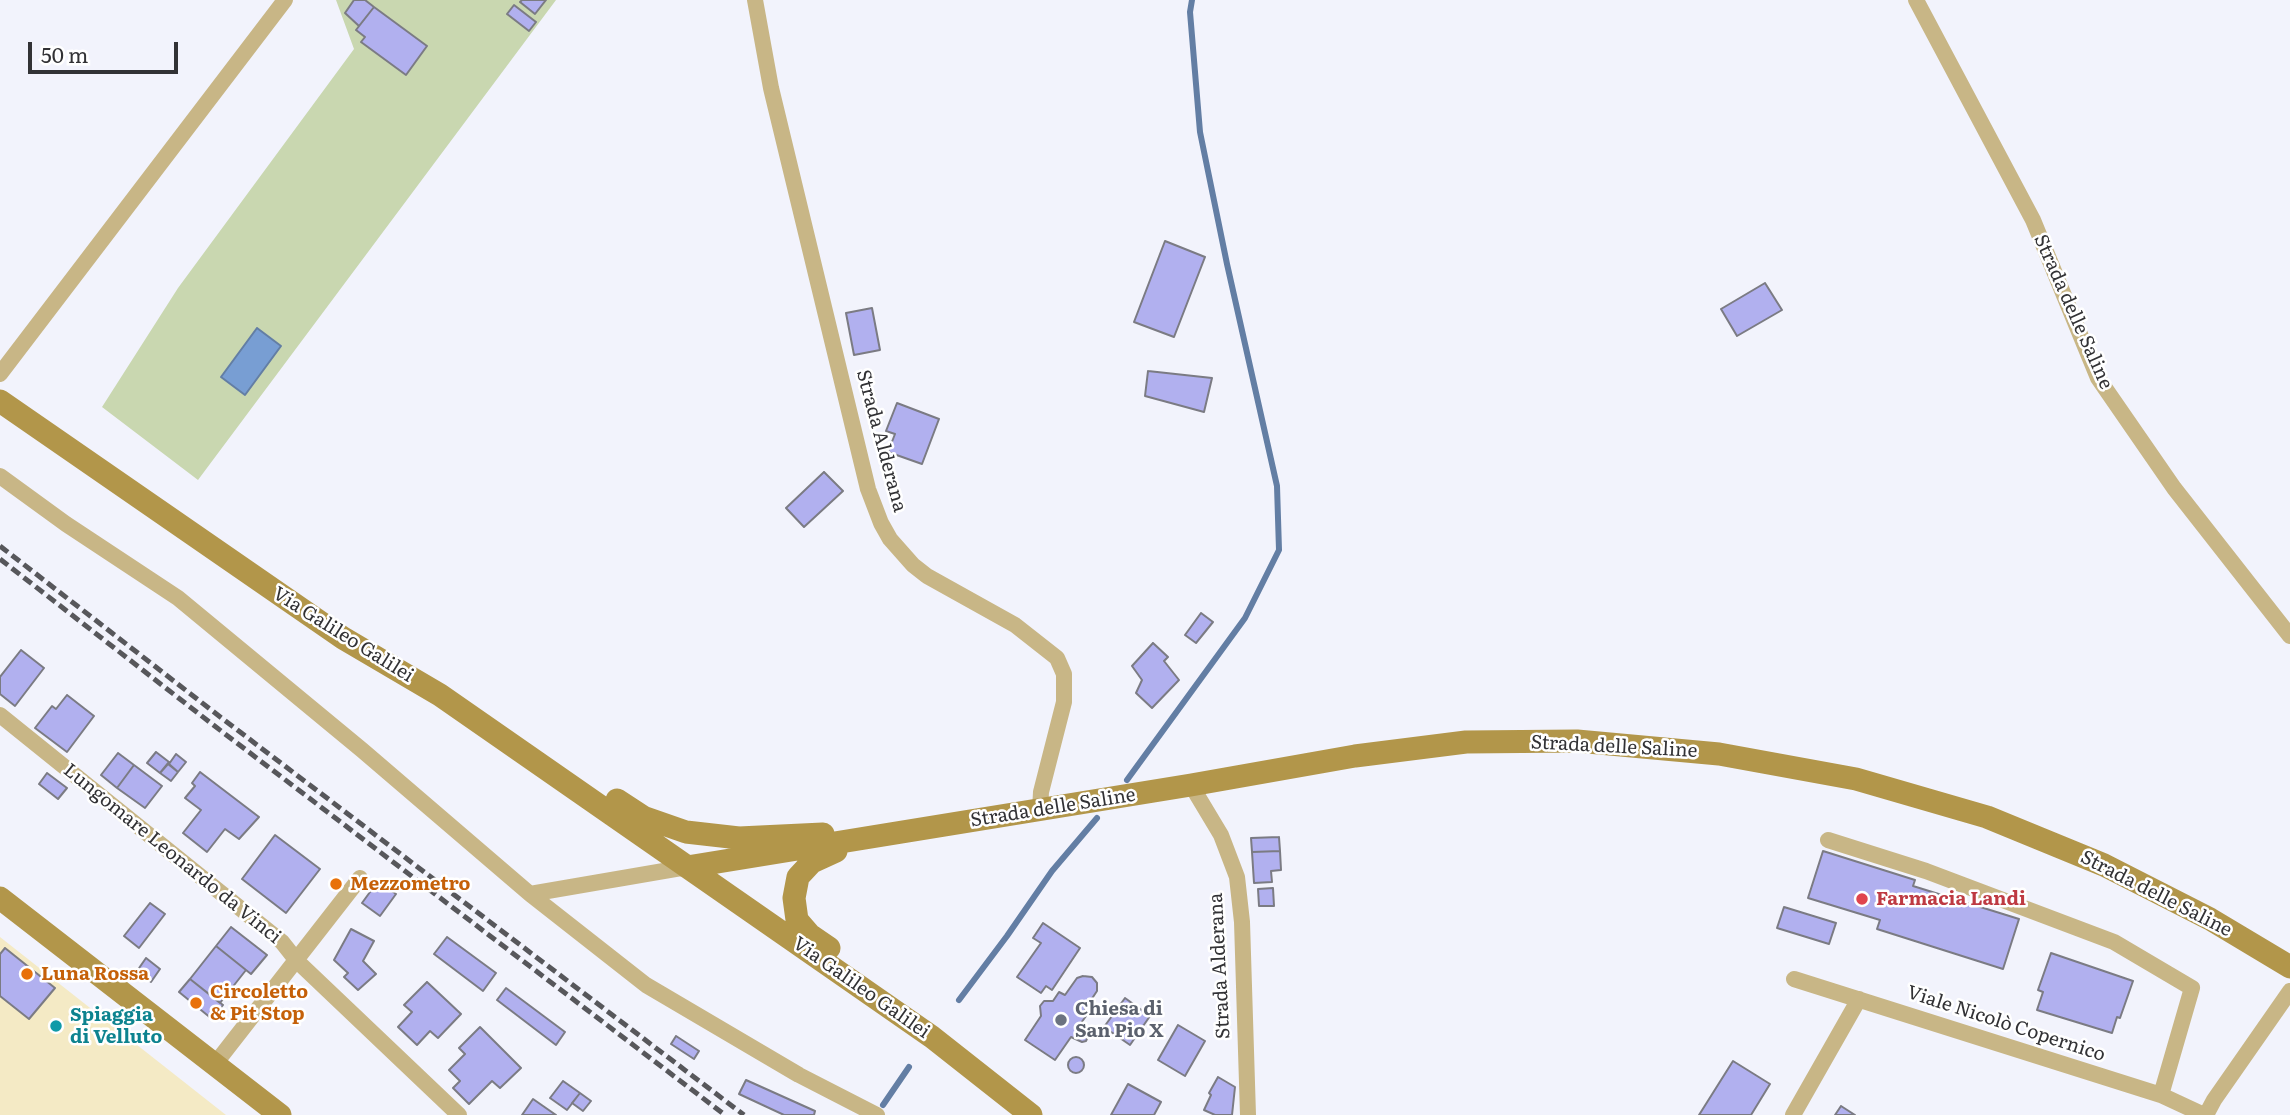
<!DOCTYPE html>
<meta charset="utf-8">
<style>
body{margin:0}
#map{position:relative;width:2290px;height:1115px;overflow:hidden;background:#f2f3fc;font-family:Literata,serif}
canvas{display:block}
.scale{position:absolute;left:28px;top:42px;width:150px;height:32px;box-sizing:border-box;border:4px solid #323235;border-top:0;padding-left:9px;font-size:21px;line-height:24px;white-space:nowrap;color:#323235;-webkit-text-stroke:5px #fff;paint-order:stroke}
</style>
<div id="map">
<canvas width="2290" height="1115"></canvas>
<div class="scale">50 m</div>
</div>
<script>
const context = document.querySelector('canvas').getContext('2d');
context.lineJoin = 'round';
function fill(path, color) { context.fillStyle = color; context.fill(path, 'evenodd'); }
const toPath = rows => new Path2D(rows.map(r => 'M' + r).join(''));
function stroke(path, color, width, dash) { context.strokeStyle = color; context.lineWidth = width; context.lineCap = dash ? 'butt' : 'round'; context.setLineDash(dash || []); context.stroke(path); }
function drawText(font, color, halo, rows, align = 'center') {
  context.font = font + ' Literata,serif'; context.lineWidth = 5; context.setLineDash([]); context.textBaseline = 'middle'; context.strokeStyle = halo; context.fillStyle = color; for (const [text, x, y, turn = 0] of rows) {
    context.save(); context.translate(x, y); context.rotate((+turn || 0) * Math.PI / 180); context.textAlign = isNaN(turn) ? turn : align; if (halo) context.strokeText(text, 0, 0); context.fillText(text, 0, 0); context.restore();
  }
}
fill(toPath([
 [336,0,556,0,198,480,102,407,178,288,354,49]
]), '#c9d7b0');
fill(toPath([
 [0,937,226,1115,0,1115]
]), '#f4eac5');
const water = toPath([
 [257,328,281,346,245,395,221,377,257,328]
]);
fill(water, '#789ed3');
stroke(water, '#637ea4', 2);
stroke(toPath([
 [1127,780,1245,618,1279,550,1277,486,1227,264,1200,132,1190,12,1192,0],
 [959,1000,1007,936,1052,871,1097,818],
 [883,1105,909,1067]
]), '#637ea4', 6);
const building = toPath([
 [354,0,365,0,374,7,359,26,345,13,354,0],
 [522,0,546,0,535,14,520,2,522,0],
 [514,5,536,22,529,31,507,14,514,5],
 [374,7,427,46,406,75,361,42,365,37,356,30,374,7],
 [1165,241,1205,257,1174,337,1134,322,1165,241],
 [1765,283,1782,310,1737,336,1721,309,1765,283],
 [872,308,880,350,854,355,846,313,872,308],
 [1148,371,1212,378,1204,412,1145,396,1148,371],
 [897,403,939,419,922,464,888,452,895,434,886,431,897,403],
 [824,472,843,491,804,527,786,508,824,472],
 [1201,613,1213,622,1196,643,1185,635,1201,613],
 [1153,643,1168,657,1164,661,1179,680,1152,708,1136,693,1142,680,1132,666,1153,643],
 [21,650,44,668,15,706,0,694,0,677,21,650],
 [67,695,94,716,67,752,35,728,52,706,56,709,67,695],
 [156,752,169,762,160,773,147,763,156,752],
 [118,753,134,765,117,788,101,775,118,753],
 [176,754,186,762,178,772,169,764,176,754],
 [168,764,178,772,171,781,160,773,168,764],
 [134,765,162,786,145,808,117,788,134,765],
 [200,772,259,817,239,839,225,829,207,852,183,833,201,810,185,798,195,786,192,783,200,772],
 [47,773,67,788,58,799,39,784,47,773],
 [275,835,320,869,286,913,242,879,275,835],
 [1279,837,1280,851,1252,852,1251,838,1279,837],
 [1280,851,1281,870,1271,871,1272,882,1254,883,1252,852,1280,851],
 [1823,851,1915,880,1913,886,2019,919,2003,969,1877,929,1880,920,1808,898,1823,851],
 [378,881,396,894,380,916,362,903,378,881],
 [1273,888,1274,906,1259,906,1258,889,1273,888],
 [150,903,165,914,139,948,124,936,150,903],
 [1784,907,1836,923,1829,944,1777,928,1784,907],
 [1043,923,1080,948,1052,990,1046,986,1041,993,1017,977,1041,943,1033,938,1043,923],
 [231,927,267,955,251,974,216,946,231,927],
 [351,929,374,941,363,961,376,974,358,990,344,977,348,973,334,960,351,929],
 [447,937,496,973,483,991,434,954,447,937],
 [216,946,246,970,220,1003,190,979,216,946],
 [5,948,55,988,29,1019,0,996,0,954,5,948],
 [2051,953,2133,981,2120,1018,2117,1017,2112,1033,2037,1010,2043,992,2038,990,2051,953],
 [146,958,160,969,151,982,137,971,146,958],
 [1083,976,1092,977,1097,983,1097,991,1085,1009,1089,1012,1081,1023,1088,1030,1089,1034,1086,1041,1082,1042,1071,1037,1055,1060,1025,1040,1041,1016,1040,1006,1044,1001,1053,1001,1059,992,1065,995,1077,978,1083,976],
 [190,979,223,1005,212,1019,179,992,190,979],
 [427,982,461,1014,438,1038,430,1031,417,1045,398,1027,412,1012,404,1005,427,982],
 [506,988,565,1032,556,1045,497,1000,506,988],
 [1125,998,1150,1016,1130,1045,1104,1027,1125,998],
 [1178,1025,1205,1041,1185,1076,1158,1060,1178,1025],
 [480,1027,521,1068,500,1088,492,1081,469,1104,453,1088,460,1081,449,1070,465,1054,459,1048,480,1027],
 [676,1036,699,1051,694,1059,671,1044,676,1036],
 '1068 1065a8 8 0 1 1 16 0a8 8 0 1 1-16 0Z',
 [1733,1061,1770,1084,1751,1115,1699,1115,1733,1061],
 [1218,1077,1235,1087,1232,1115,1215,1115,1204,1110,1211,1095,1209,1093,1218,1077],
 [746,1080,815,1111,814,1115,784,1115,739,1094,746,1080],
 [563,1081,580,1093,567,1110,550,1098,563,1081],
 [1128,1084,1161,1102,1154,1115,1111,1115,1128,1084],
 [580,1093,591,1101,583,1111,572,1103,580,1093],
 [533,1099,556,1115,522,1115,533,1099],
 [1841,1106,1855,1115,1835,1115,1841,1106]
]);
fill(building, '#b1b0ef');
stroke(building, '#7b7b83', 2);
stroke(toPath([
 [755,0,771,88,868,489,881,523,890,539,913,565,927,576,1015,625,1057,658,1064,674,1064,702,1041,792,1040,810],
 [1916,0,2033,220,2098,378,2174,488,2290,636],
 [0,374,285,0],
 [0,476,66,524,178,598,362,750,530,894,646,985,799,1075,877,1115],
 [0,715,282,942,297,961,459,1115],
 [1191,785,1221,835,1237,877,1242,922,1248,1115],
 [1828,840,1926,871,2114,942,2192,988,2161,1095],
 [530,894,687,867],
 [1794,979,2161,1095,2204,1115],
 [215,1064,360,878],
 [1793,1115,1859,999],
 [2206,1115,2214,1100,2290,991]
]), '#c8b686', 16);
stroke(toPath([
 [0,401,343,638,440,695,932,1037,1031,1115],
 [617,800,643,817,686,832,739,838,823,834],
 [687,867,1191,785,1355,756,1466,742,1577,741,1719,754,1856,779,1987,817,2104,865,2210,919,2290,967],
 [0,898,280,1115],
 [829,948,810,935,797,920,794,898,798,877,812,862,836,851]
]), '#b2964a', 23);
stroke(toPath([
 [0,546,219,716,744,1115],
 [0,559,212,724,725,1115]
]), '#57575b', 5, [10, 5]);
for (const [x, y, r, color] of [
 [336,884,7,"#e8710a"],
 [1862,899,7,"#e0444e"],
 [27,974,7,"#e8710a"],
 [196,1003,7,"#e8710a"],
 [1061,1020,7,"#6b7280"],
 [56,1026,7,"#0f9aa8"]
]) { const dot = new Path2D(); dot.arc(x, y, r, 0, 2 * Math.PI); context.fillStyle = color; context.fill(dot); stroke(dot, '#fff', 2.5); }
drawText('19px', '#323235', '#fff', [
 ["Strada delle Saline",2073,312,66],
 ["Strada Alderana",881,441,75],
 ["Via Galileo Galilei",343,635,32],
 ["Strada delle Saline",1614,747,3],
 ["Strada delle Saline",1053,808,-9],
 ["Lungomare Leonardo da Vinci",172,854,39],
 ["Strada delle Saline",2156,894,27],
 ["Strada Alderana",1220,966,-93],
 ["Via Galileo Galilei",861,988,35],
 ["Viale Nicolò Copernico",2006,1024,18]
]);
drawText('bold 19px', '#c56008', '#fff', [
 ["Mezzometro",350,884],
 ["Luna Rossa",41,974],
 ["Circoletto",210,992],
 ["& Pit Stop",210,1014]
], 'left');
drawText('bold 19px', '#be3a42', '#fff', [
 ["Farmacia Landi",1876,899]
], 'left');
drawText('bold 19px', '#5b616d', '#fff', [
 ["Chiesa di",1075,1009],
 ["San Pio X",1075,1031]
], 'left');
drawText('bold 19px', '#0d838f', '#fff', [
 ["Spiaggia",70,1015],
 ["di Velluto",70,1037]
], 'left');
</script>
